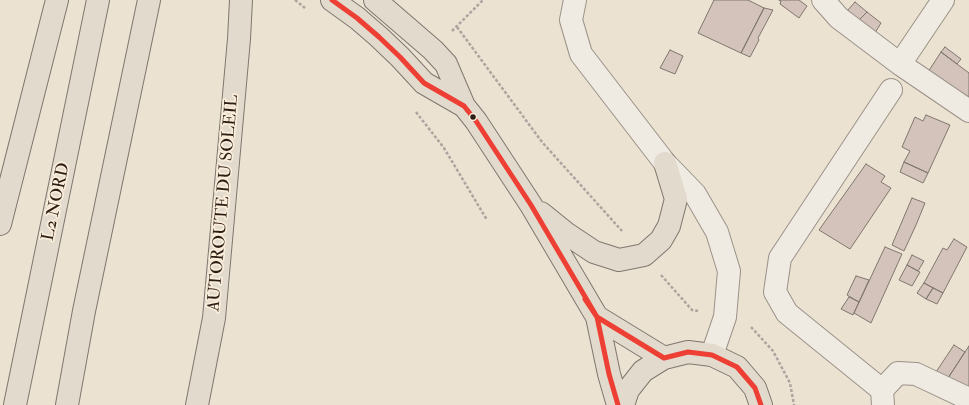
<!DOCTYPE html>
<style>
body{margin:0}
canvas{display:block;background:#ece2d2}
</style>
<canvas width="969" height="405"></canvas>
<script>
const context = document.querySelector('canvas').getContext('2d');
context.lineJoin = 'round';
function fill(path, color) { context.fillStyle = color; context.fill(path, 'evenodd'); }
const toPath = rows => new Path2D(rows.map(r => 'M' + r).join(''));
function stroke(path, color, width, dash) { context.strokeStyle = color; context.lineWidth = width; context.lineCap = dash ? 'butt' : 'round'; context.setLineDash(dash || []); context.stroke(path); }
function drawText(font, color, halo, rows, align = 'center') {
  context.font = font + ' "IM FELL Double Pica",serif'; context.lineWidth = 3.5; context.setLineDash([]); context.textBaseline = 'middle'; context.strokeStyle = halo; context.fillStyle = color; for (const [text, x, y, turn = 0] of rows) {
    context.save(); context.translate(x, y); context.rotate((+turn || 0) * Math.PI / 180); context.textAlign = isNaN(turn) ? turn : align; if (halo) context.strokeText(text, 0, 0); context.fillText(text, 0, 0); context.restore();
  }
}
const building = toPath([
 [714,0,748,0,764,8,741,53,698,33,714,0],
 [779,0,799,0,807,6,799,18,780,4,781,1,779,0],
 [855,2,867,12,859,20,847,11,855,2],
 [764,8,773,10,758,38,759,40,750,57,741,53,764,8],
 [867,12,881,23,875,33,859,20,867,12],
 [945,47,961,59,957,64,941,52,945,47],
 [670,50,683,56,675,74,660,68,670,50],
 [941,52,969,73,969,97,947,85,928,72,941,52],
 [926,115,950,125,928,173,904,162,910,151,902,147,915,117,923,121,926,115],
 [904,162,928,173,923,183,900,172,904,162],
 [866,164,885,176,881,182,891,188,850,249,819,230,866,164],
 [912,198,925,203,916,225,904,251,892,245,912,198],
 [954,239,967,247,943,293,924,283,943,248,947,250,954,239],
 [885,247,902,254,871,323,854,313,885,247],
 [912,255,924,261,918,271,907,265,912,255],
 [907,265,920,272,912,286,899,280,907,265],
 [856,276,869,280,859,302,847,295,856,276],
 [924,283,933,288,926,299,917,293,924,283],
 [933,288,943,293,937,304,926,299,933,288],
 [849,297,859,302,853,315,841,309,849,297],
 [954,345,965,352,948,378,936,372,954,345],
 [969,346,969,389,948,378,969,346]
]);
fill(building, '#d3c3ba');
stroke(building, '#7f776e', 1);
const minor = toPath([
 [575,0,571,20,581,54,665,163,695,194,717,232,729,271,725,317,712,355],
 [823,0,839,18,900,64,969,111],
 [900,64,943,0],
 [882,390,787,313,775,292,780,258,891,90],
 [883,405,882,390,898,373,916,374,969,399]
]);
const primary = toPath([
 [332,0,357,18,379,37,400,57,424,83,464,106],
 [375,0,433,50,446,64,464,106,476,121,531,205,597,317,609,374,618,405],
 [541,213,567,234,594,252,619,260,644,255,661,240,669,226,676,199,665,163],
 [597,317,664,358],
 [623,405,628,390,643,371,664,358,688,352,712,355,737,367,755,388,761,405]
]);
const motorway = toPath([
 [0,224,57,0],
 [15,405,98,0],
 [67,405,84,311,149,0],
 [197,405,214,318,239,39,241,0]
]);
stroke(minor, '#9a9288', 24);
stroke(primary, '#7f776e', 24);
stroke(motorway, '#7f776e', 24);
stroke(toPath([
 [295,0,305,8],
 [457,27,542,142,622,231],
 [452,31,483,0],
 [416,112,444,148,487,220],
 [661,275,692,310,698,311],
 [751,327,773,351,790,383,794,405]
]), '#aba59e', 2.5, [3, 2]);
stroke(minor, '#efeae2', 22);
stroke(primary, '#e2dacd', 22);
stroke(motorway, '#e2dacd', 22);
stroke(toPath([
 [332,0,357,18,379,37,400,57,424,83,464,106,476,121,531,205,597,317,664,358,688,352,712,355,737,367,755,388,761,405],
 [585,299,597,317,609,374,618,405]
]), '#ee3f34', 5);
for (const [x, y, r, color] of [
 [473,117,3.5,"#2d1d15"]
]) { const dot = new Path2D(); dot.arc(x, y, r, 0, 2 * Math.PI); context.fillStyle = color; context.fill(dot); stroke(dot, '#faeedb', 1.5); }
drawText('17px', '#2d1d15', '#faeedb', [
 ["L2 NORD",57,202,-78],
 ["AUTOROUTE DU SOLEIL",224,203,-85]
]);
</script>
